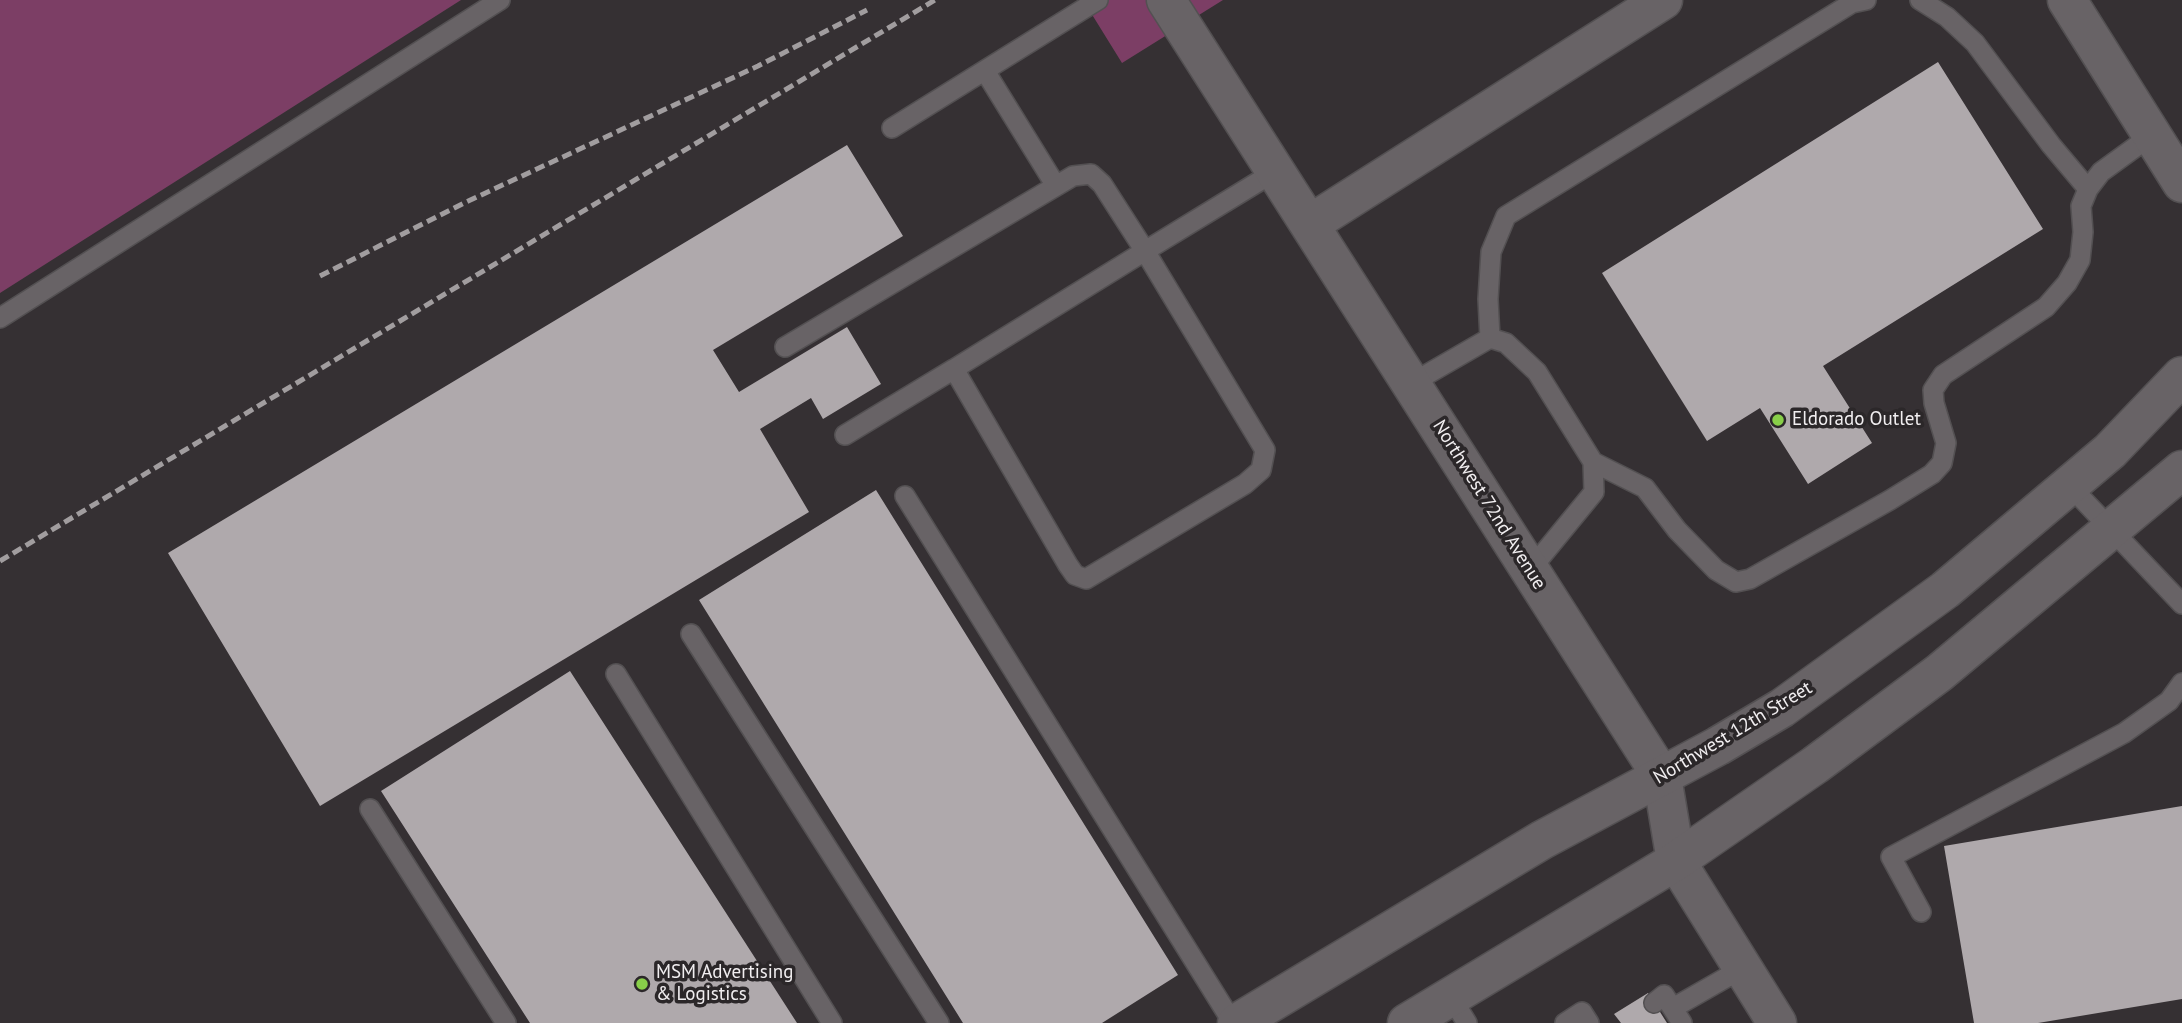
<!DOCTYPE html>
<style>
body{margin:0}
canvas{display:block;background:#353033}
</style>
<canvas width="2182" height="1023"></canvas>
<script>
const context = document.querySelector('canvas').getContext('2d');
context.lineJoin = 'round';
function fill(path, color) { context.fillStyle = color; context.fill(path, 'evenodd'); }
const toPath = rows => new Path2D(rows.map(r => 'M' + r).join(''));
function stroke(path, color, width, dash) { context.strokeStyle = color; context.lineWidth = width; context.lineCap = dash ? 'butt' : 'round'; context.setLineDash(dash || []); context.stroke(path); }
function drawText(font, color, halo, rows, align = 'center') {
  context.font = font + ' "PT Sans",sans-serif'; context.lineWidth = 7; context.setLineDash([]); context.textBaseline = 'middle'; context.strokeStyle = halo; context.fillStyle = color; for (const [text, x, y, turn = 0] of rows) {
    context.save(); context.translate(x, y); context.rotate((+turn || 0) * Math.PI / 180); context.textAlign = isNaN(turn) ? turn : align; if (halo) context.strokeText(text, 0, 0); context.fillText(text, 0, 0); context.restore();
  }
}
fill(toPath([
 [0,0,461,0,0,293],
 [1083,0,1223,0,1122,63]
]), '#7c3e65');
fill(toPath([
 [1938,62,2043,229,1823,366,1872,443,1808,484,1760,408,1707,441,1602,273],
 [847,145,903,236,713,350,739,392,847,327,881,384,823,419,811,398,760,429,809,512,320,806,168,553],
 [876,490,1178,975,1102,1023,963,1023,699,600],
 [570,671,797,1023,530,1023,381,791],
 [2182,806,2182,999,2038,1023,1974,1023,1944,846],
 [1648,993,1667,1023,1621,1023,1614,1014]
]), '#afa9ac');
const service = toPath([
 [1920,0,1947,17,1975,43,2051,145,2088,189],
 [985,71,1056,186],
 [892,128,1098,0],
 [0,318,500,0],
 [1490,338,1488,299,1491,252,1506,216,1852,3,1866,0],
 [785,347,1073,176,1091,174,1102,184,1145,251,1265,450,1261,470,1245,484,1086,579,1075,575,1068,565,954,369,1145,251,1276,171],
 [1412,383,1490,338,1506,343,1537,372,1593,462,1594,492,1530,570],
 [845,435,954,369],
 [1593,462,1645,488,1677,530,1716,570,1736,582,1750,579,1890,500,1932,474,1942,463,1946,443,1934,403,1933,390,1943,375,2046,307,2067,283,2080,260,2083,232,2081,206,2088,189,2101,172,2152,135],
 [2070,486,2182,604],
 [905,496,1233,1023],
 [691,634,939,1023],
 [616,674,832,1023],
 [370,809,506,1023],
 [1921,912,1891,857,2124,733,2169,701,2182,683],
 [1451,997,1467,1023],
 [1654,1003,1664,995,1682,1023],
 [1673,1008,1743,968],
 [1565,1023,1582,1012,1589,1023]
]);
const minor = toPath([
 [1166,0,1662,777],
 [2067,0,2182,183],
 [1310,224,1663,0]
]);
const tertiary = toPath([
 [1662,777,1676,861,1777,1023]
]);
const secondary = toPath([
 [1237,1023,1542,840,1718,746,1782,708,1945,590,2110,451,2182,376],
 [1407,1023,1676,861,1815,765,1939,673,2182,470]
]);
stroke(service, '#535052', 22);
stroke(minor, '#535052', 41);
stroke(tertiary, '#535052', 41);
stroke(secondary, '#535052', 41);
stroke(service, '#686366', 19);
stroke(minor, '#686366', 38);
stroke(tertiary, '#686366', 38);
stroke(secondary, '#686366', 38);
stroke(toPath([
 [320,276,464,203,758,66,867,10],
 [0,561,935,0]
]), '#a19d9f', 5, [10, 5]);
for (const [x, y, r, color] of [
 [1778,420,7,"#88cf49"],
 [642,984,7,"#88cf49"]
]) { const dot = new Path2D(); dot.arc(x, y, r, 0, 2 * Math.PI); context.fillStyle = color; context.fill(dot); stroke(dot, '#2b2729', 2.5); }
drawText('19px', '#f1eef0', '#2b2729', [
 ["Eldorado Outlet",1792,420],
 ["MSM Advertising",656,973],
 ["& Logistics",656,995]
], 'left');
drawText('19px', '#f1eef0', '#2b2729', [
 ["Northwest 72nd Avenue",1489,505,58],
 ["Northwest 12th Street",1733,733,-31]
]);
</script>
